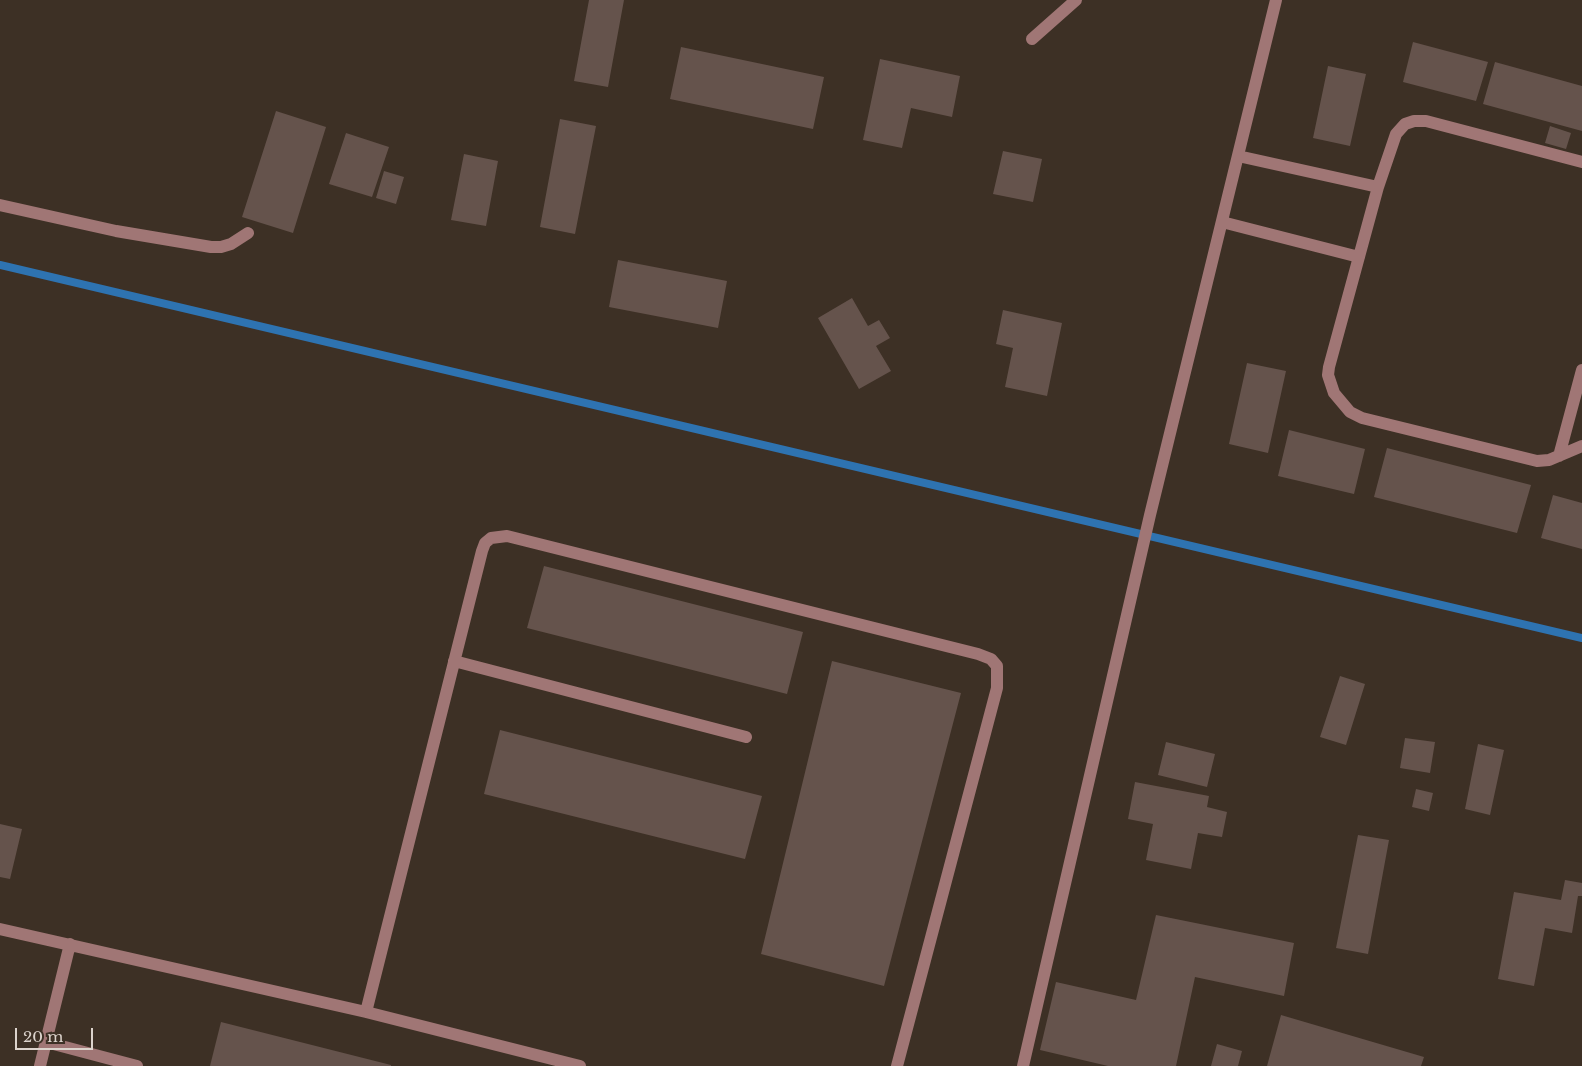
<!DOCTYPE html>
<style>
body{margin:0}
#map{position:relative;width:1582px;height:1066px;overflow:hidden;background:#3d3025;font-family:"Libre Baskerville",serif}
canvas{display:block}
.scale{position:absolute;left:15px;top:1028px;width:78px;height:22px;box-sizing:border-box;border:2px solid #dcd3cc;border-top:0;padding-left:6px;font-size:15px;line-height:18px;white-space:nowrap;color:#dcd3cc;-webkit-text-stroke:4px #3d3025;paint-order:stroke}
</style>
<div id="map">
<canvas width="1582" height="1066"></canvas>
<div class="scale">20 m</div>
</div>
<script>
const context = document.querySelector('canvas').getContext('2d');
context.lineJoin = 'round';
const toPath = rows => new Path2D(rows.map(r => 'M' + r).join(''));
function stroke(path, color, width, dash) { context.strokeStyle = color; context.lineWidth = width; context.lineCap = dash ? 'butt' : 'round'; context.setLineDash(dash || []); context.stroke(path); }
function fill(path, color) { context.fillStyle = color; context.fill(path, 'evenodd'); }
stroke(toPath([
 [0,265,1582,638]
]), '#2e73b1', 8);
fill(toPath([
 [589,0,624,0,608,87,574,81],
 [1413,42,1488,62,1476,101,1403,82],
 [681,47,824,77,813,129,670,99],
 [880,59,960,76,952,117,911,108,902,148,863,140],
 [1495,62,1582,86,1582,131,1483,104],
 [1328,66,1366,74,1350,146,1313,138],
 [276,111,326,127,293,233,242,217],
 [560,119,596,126,575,234,540,227],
 [1550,126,1571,133,1566,149,1545,143],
 [346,133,389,147,372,197,329,184],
 [1003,151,1042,159,1033,202,993,194],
 [464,154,498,161,486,226,451,220],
 [384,171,404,177,396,204,376,198],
 [618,260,727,281,718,328,609,307],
 [852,298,868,326,879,320,890,338,876,346,891,371,859,389,818,318],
 [1003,310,1062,323,1047,396,1005,387,1013,348,996,344],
 [1247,363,1286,371,1268,453,1229,444],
 [1289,430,1365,449,1354,494,1278,476],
 [1387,448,1531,485,1517,533,1374,497],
 [1553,495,1582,503,1582,549,1541,538],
 [544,566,803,632,787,694,527,628],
 [832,661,961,693,884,986,761,954],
 [1340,676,1365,684,1346,745,1320,737],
 [500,730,762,796,745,859,484,794],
 [1405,738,1435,742,1430,773,1400,768],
 [1166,742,1215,754,1207,787,1158,775],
 [1478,744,1504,750,1490,815,1465,809],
 [1135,782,1209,796,1207,807,1227,812,1222,837,1198,833,1191,869,1146,860,1153,824,1128,819],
 [1416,789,1433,793,1429,811,1412,807],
 [0,824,22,829,10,879,0,877],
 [1358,835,1389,840,1368,954,1336,948],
 [1565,880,1582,883,1582,896,1578,896,1572,933,1545,928,1534,986,1498,979,1514,892,1561,900],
 [1156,915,1294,943,1284,996,1195,977,1176,1066,1108,1066,1040,1050,1056,982,1136,1000],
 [1281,1015,1424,1057,1421,1066,1267,1066],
 [221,1022,391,1065,391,1066,210,1066],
 [1217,1044,1242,1051,1238,1066,1211,1066]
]), '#65534c');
stroke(toPath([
 [1032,39,1076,0],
 [1238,156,1378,187],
 [1582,162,1426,121,1414,121,1405,124,1396,134,1378,187,1329,367,1328,375,1334,393,1350,412,1362,418,1537,461,1549,460,1582,446],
 [0,205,116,231,211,247,221,247,231,244,248,233],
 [1222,222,1359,257],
 [1559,456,1582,370],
 [454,661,746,737],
 [0,929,366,1012,580,1066],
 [366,1012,482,551,485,543,491,538,507,536,978,654,991,659,997,666,997,688,897,1066],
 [46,1042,137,1066],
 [40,1066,70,944],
 [1023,1066,1150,515,1276,0]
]), '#a07675', 12);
</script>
